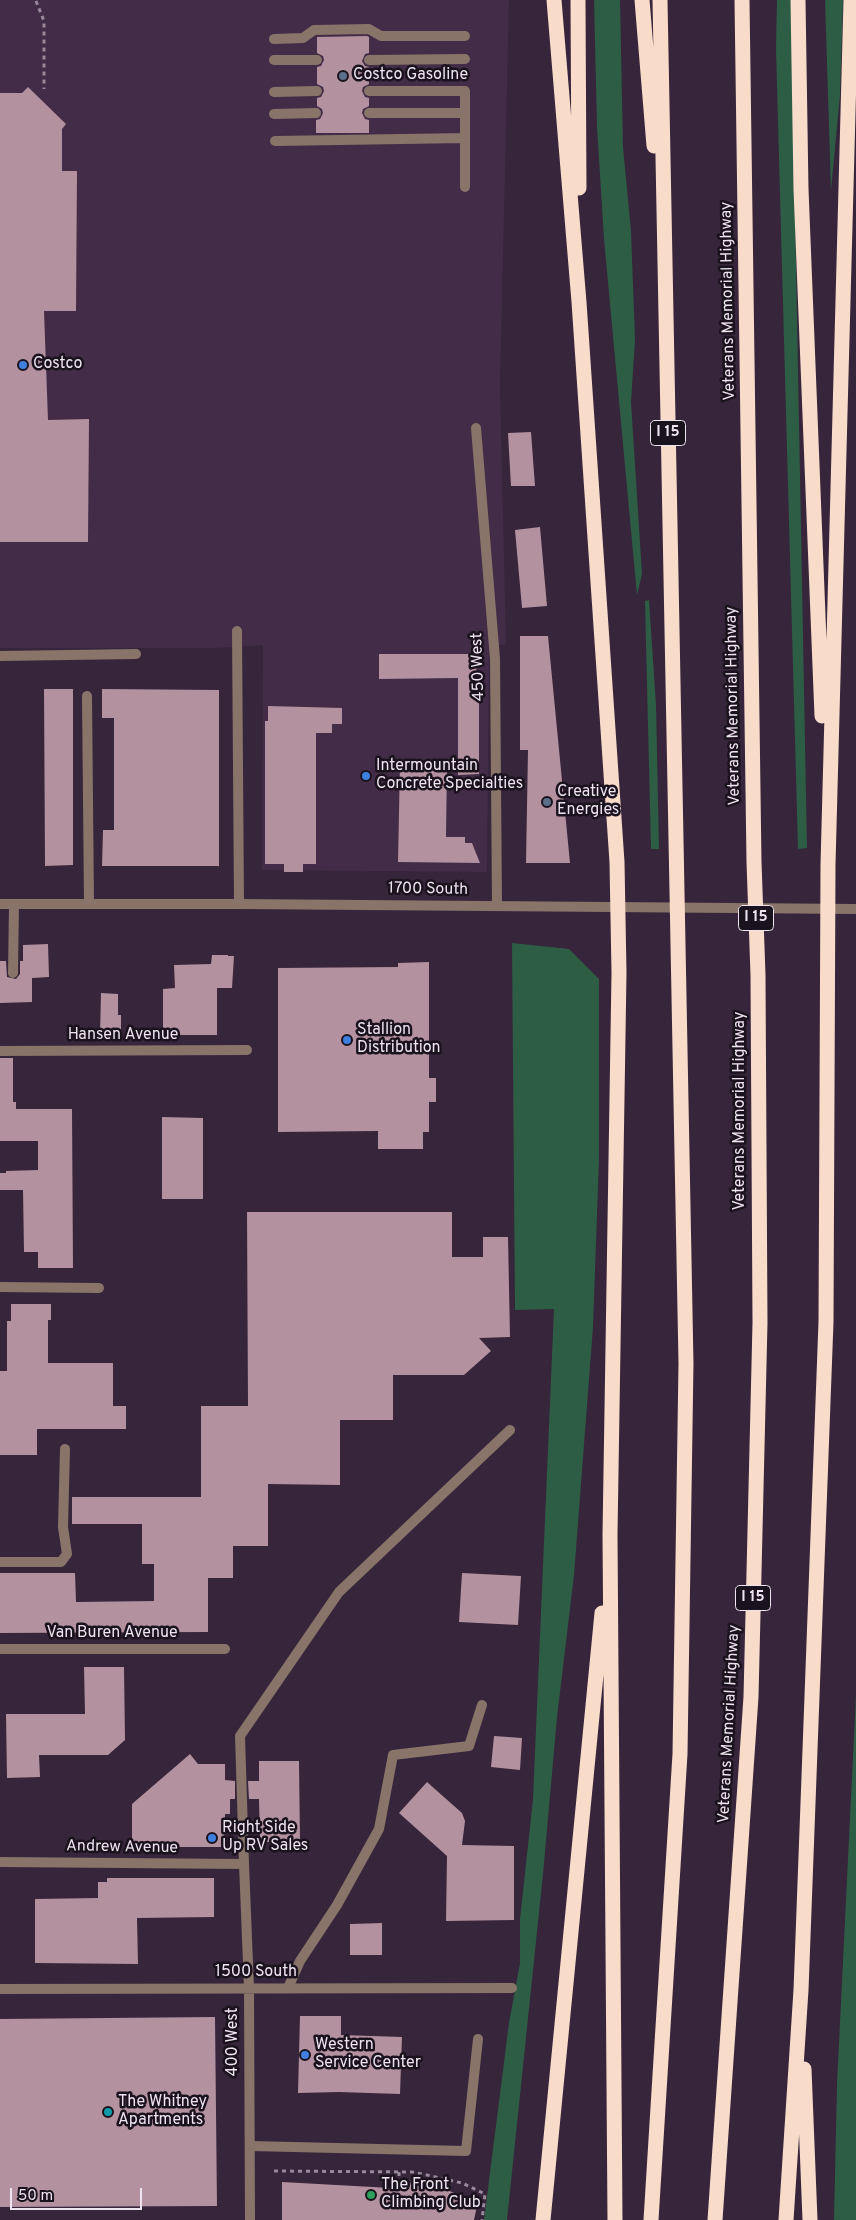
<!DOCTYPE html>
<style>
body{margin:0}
#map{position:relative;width:856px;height:2220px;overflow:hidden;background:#37253b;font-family:Overpass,sans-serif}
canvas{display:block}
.scale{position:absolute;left:10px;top:2188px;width:132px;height:22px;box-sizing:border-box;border:2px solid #eee3f1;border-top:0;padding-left:6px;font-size:15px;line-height:18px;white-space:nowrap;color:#eee3f1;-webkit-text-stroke:4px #1a121c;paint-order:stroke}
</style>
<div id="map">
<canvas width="856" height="2220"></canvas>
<div class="scale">50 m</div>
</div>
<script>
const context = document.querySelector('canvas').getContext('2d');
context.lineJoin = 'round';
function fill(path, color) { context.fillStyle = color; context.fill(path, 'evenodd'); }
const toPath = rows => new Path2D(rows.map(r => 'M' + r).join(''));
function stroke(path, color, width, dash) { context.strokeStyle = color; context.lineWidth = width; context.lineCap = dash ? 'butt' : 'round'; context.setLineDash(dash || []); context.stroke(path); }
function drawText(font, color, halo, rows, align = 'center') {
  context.font = font + ' Overpass,sans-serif'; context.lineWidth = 5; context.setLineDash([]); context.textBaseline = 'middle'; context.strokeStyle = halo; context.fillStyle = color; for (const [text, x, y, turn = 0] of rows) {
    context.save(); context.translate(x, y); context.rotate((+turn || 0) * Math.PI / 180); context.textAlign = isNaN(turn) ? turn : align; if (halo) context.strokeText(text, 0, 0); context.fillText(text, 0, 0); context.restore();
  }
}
fill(toPath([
 [0,0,509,0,500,385,506,644,489,647,487,872,262,870,263,645,217,648,0,648]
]), '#422c47');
fill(toPath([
 [594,0,620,0,623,147,631,231,635,339,631,402,642,574,637,595,604,239,597,127],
 [777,0,791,0,807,848,798,849,776,49],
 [825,0,843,0,840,95,831,190],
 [649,600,656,705,659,849,651,849,645,601],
 [512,943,569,949,599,979,599,1158,593,1327,574,1575,557,1717,543,1874,507,2220,484,2220,509,2023,520,1963,520,1919,533,1799,554,1309,515,1310],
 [856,1695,856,2220,834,2220,837,2084]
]), '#2d5d45');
fill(toPath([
 [367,36,369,37,369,53,365,54,362,61,365,66,369,67,369,84,363,87,362,91,365,97,369,98,369,106,363,109,362,113,365,119,369,120,369,133,316,133,316,120,320,119,323,113,322,109,317,106,317,98,321,97,324,91,323,87,317,84,317,67,321,66,324,60,323,56,317,53,317,37],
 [28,87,66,124,62,129,62,171,77,171,76,311,44,311,48,420,89,419,88,542,0,542,0,93,22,93],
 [531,432,535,486,511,486,508,433],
 [540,527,547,606,522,608,515,530],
 [520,636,548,636,570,863,526,863,528,750,520,750],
 [379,654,476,654,477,692,479,692,479,774,458,775,458,678,379,679],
 [44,689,73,689,73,865,45,866],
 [102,689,219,690,219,866,102,866,103,830,114,830,114,718,102,718],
 [268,706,342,708,342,724,332,724,332,733,316,733,316,864,303,864,303,872,284,872,284,864,265,864,265,721,268,721],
 [400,763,447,764,446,837,465,837,465,843,472,843,480,863,398,862],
 [48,944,49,977,32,978,32,1002,0,1003,0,961,6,961,7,977,16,979,20,974,20,961,23,961,23,945],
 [212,955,228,955,228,956,234,956,232,988,217,988,217,1035,163,1035,163,989,175,988,174,965,211,964],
 [429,962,429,1078,436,1078,436,1102,429,1102,429,1132,423,1132,423,1149,378,1149,378,1131,278,1132,278,968,398,967,398,963],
 [101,993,118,994,118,1015,121,1015,121,1035,100,1035],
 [0,1058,13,1058,13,1102,16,1102,16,1109,72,1109,73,1268,38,1268,38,1252,24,1252,23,1190,0,1190,0,1173,6,1173,6,1171,38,1170,38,1141,0,1141],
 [162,1117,203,1118,203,1199,162,1199],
 [247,1212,452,1212,452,1257,483,1257,483,1237,508,1237,510,1337,479,1338,491,1351,464,1375,393,1375,393,1420,340,1420,340,1485,268,1484,268,1546,233,1546,233,1578,208,1578,208,1632,0,1633,0,1573,75,1573,76,1602,154,1601,154,1564,142,1564,142,1524,72,1524,72,1497,201,1497,201,1406,248,1406],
 [11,1304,51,1304,51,1320,48,1320,48,1363,113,1363,113,1406,126,1406,126,1429,37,1429,37,1455,0,1455,0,1371,7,1371,7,1321,11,1321],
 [462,1573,521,1576,518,1625,459,1622],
 [84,1667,124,1667,125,1740,108,1755,39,1755,40,1777,7,1778,6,1714,85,1714],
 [494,1736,522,1738,520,1770,491,1767],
 [190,1754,198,1764,225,1764,225,1780,235,1781,235,1799,230,1799,230,1814,225,1814,224,1847,132,1847,132,1804],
 [259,1761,299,1761,300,1842,260,1842,259,1799,249,1799,248,1781,259,1781],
 [427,1782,462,1813,465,1821,462,1845,514,1846,514,1920,446,1921,447,1856,399,1813],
 [107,1878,214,1878,214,1917,137,1918,138,1964,35,1963,35,1899,98,1898,98,1882,107,1882],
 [382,1923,382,1955,350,1955,350,1924],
 [300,2016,341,2016,341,2035,402,2037,400,2094,339,2092,298,2093],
 [215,2017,217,2206,0,2207,0,2019],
 [412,2178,478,2201,474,2220,282,2220,282,2182,409,2189]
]), '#b3919f');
stroke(toPath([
 [36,1,44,21,44,89],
 [274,2171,412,2172,427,2175,462,2183,485,2194,482,2220],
 [399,2172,399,2182,411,2184]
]), '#97889a', 3, [4, 4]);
stroke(toPath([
 [274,39,303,38,314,30,369,29,381,36,465,36],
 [274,60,317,60],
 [369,60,465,59],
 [369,91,465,91,465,187],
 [274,92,317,91],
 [369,113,465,113],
 [274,114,316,113],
 [275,141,465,138],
 [237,631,239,904],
 [0,656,136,654],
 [87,696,89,904],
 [13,973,14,904],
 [0,1562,61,1562,67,1554,63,1527,65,1449],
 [244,1864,240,1736,339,1592,510,1430],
 [288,1988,300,1961,337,1905,379,1829,393,1755,469,1746,482,1705],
 [250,2146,466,2151,478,2039]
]), '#887469', 10);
stroke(toPath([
 [476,428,495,659,497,906],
 [0,1051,247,1050],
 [0,1287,99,1288],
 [0,1649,225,1649],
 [0,1862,244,1864,249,1988,250,2220],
 [0,1989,512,1988]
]), '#887469', 10);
stroke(toPath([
 [0,904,239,904,856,909]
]), '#887469', 10);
stroke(toPath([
 [554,0,579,302,617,862,619,973,610,1534,615,2220],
 [578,0,579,188],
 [642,0,654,146],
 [798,0,801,189,822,716],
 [804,2069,810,2220],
 [543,2220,602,1613],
 [651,2220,680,1754,686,1363,660,0],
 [715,2220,751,1697,760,1323,758,975,754,862,742,0],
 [786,2220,801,1990,826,1322,828,865,851,0]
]), '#f9dbca', 15);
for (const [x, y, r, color] of [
 [343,76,5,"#5c6f8a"],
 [23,365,5,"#3f7fe0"],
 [366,776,5,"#3f7fe0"],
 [547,802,5,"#5c6f8a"],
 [347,1040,5,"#3f7fe0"],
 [212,1838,5,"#3f7fe0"],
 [305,2055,5,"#3f7fe0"],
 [108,2112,5,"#0f9aa8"],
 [371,2195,5,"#2e9e5b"]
]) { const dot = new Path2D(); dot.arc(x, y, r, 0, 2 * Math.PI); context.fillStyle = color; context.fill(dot); stroke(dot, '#1a121c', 2); }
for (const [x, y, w] of [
 [668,433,35],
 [756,918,35],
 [753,1598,35]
]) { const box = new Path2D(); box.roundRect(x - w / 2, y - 12.5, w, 25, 4); context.fillStyle = '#1a121c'; context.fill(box); stroke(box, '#eee3f1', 1); }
drawText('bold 15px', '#eee3f1', null, [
 ["I 15",668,433],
 ["I 15",756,918],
 ["I 15",753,1598]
]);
drawText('16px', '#eee3f1', '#1a121c', [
 ["Costco Gasoline",353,76],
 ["Costco",33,365],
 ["Intermountain",376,767],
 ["Concrete Specialties",376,785],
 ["Creative",557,793],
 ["Energies",557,811],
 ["Stallion",357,1031],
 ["Distribution",357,1049],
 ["Right Side",222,1829],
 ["Up RV Sales",222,1847],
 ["Western",315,2046],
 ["Service Center",315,2064],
 ["The Whitney",118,2103],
 ["Apartments",118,2121],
 ["The Front",381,2186],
 ["Climbing Club",381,2204]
], 'left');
drawText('16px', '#eee3f1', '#1a121c', [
 ["Veterans Memorial Highway",729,301,-91],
 ["450 West",479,667,-92],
 ["Veterans Memorial Highway",734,706,-91],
 ["1700 South",428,890,1],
 ["Hansen Avenue",123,1036],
 ["Veterans Memorial Highway",741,1111,-90],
 ["Van Buren Avenue",112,1634],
 ["Veterans Memorial Highway",730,1724,-87],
 ["Andrew Avenue",122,1848,1],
 ["1500 South",256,1973],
 ["400 West",234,2042,-90]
]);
</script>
